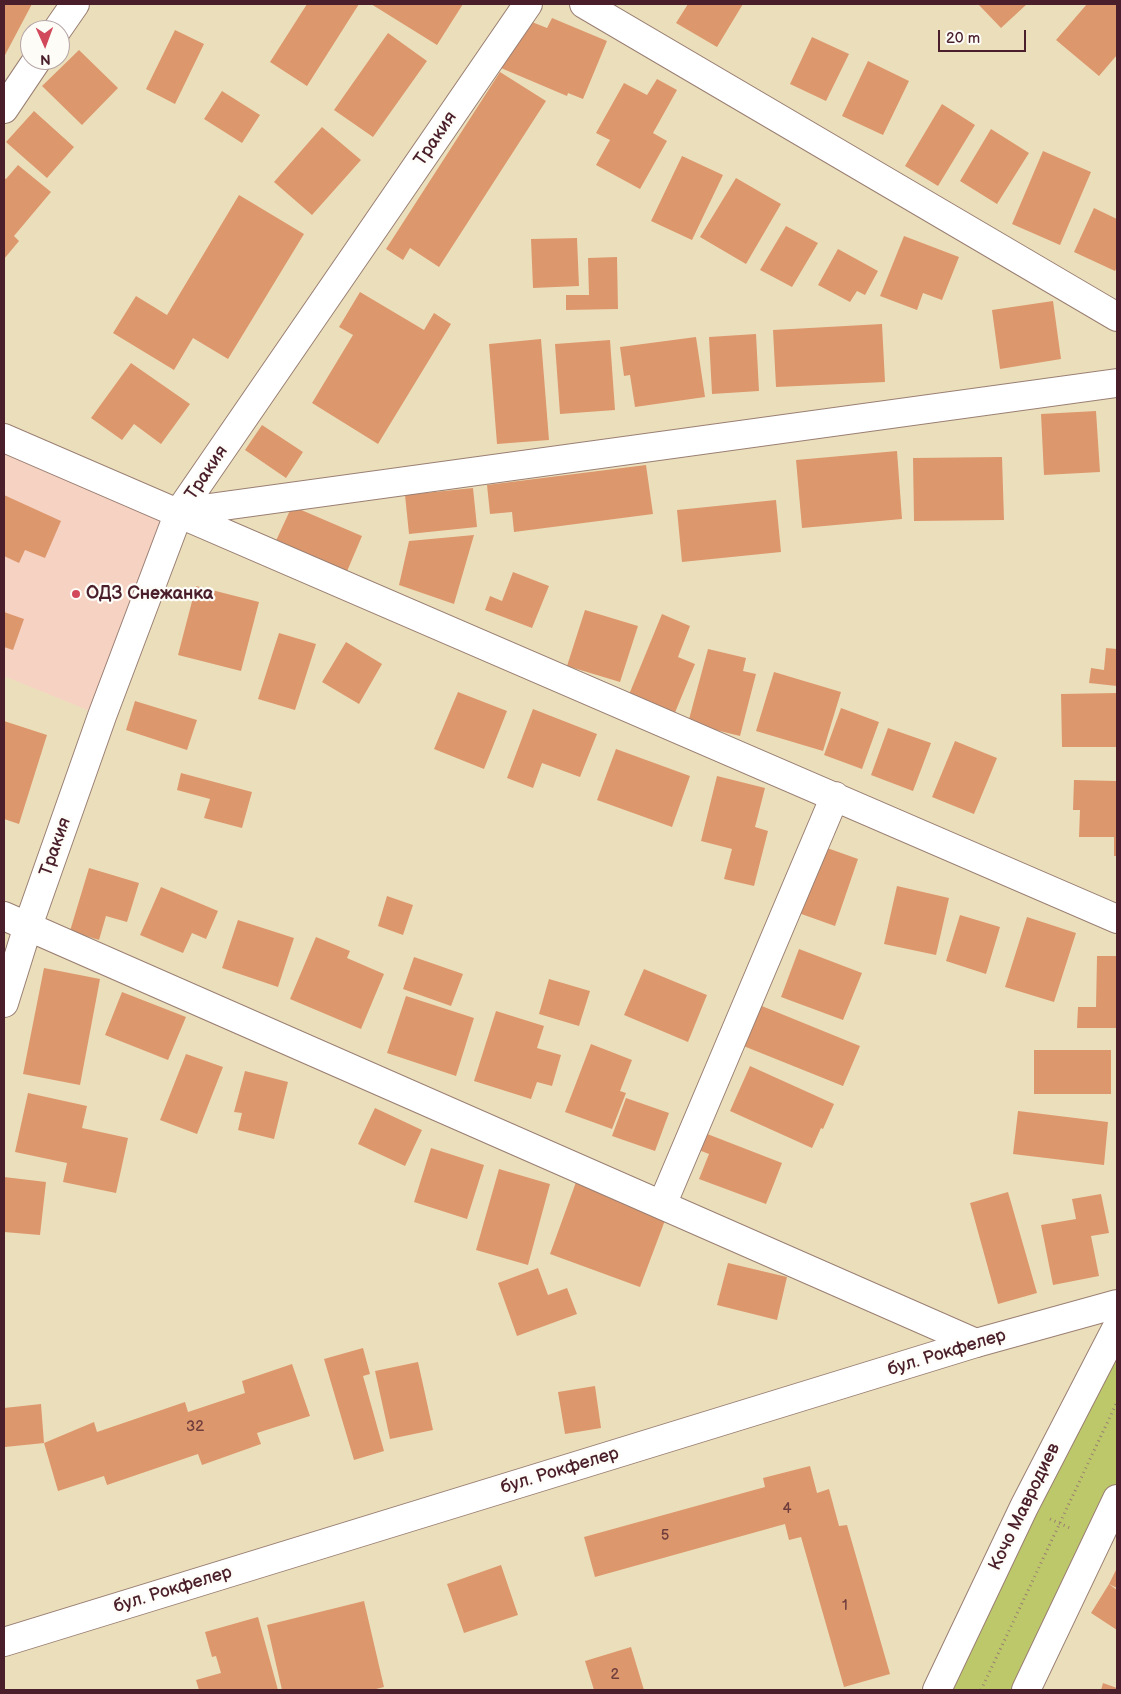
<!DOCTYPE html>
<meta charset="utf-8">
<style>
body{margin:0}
#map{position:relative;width:1121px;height:1694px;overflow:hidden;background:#ebdfbb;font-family:"Balsamiq Sans",sans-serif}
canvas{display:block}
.frame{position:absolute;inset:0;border:5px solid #4a1f2b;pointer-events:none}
.north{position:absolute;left:20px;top:20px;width:50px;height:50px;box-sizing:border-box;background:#fdfcf7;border:1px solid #b5a4a5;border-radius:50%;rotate:178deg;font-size:14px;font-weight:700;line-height:20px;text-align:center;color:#4a1f2b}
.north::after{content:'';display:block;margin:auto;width:18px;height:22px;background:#d1495b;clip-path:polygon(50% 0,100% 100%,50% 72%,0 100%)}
.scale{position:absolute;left:938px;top:30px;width:88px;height:22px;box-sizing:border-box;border:2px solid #4a1f2b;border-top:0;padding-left:6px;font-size:15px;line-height:18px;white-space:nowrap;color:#4a1f2b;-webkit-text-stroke:4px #fdfcf7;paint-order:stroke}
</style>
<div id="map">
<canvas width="1121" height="1694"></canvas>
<div class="frame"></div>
<div class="north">N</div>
<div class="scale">20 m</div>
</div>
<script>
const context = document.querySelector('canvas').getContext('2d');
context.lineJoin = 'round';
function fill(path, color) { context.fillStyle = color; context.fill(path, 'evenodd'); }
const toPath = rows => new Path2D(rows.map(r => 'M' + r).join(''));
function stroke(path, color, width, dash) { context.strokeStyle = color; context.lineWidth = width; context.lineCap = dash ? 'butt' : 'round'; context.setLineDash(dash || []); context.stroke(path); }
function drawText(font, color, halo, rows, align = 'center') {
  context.font = font + ' "Balsamiq Sans",sans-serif'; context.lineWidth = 4.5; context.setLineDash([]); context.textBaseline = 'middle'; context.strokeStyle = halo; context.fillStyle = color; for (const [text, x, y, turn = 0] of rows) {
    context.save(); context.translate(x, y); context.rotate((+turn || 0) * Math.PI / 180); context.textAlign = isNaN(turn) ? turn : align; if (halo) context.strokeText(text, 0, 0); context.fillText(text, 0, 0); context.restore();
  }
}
fill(toPath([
 [4,438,179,512,102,716,4,676]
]), '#f6d2c3');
fill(toPath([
 [1117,1327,1117,1499,1026,1690,937,1690]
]), '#bcc86a');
fill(toPath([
 [4,4,32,4,4,57],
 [307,4,359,4,307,86,270,62],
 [371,4,463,4,437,45],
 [688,4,743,4,717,47,676,23],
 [978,4,1027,4,1001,28],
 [1087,4,1117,4,1117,55,1099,76,1056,40],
 [522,18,547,28,552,18,607,41,583,99,568,93,567,96,501,68],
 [175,30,204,44,175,104,146,89],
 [388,33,427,61,373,137,334,110],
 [812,37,849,54,826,101,790,84],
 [79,50,118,88,82,125,42,86],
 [868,61,909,81,883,135,842,116],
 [500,72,546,101,439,267,410,248,403,260,386,249],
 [657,79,677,90,653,133,667,141,640,189,596,165,610,140,596,133,624,83,647,95],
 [222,91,260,115,242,143,204,119],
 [942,104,975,125,938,186,905,166],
 [34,111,74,147,47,178,6,142],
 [322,127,361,160,312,215,274,182],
 [991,129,1029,153,997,204,960,181],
 [1043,151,1091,172,1060,245,1012,224],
 [682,156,723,175,692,240,651,221],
 [18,165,51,192,14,236,19,241,4,259,4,178,6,179],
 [736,178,781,204,746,264,700,237],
 [239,195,304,234,228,359,193,338,174,370,113,333,136,296,167,315],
 [1094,208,1117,219,1117,267,1115,271,1074,252],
 [786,226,818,243,792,287,760,270],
 [904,236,959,257,942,300,923,293,917,310,880,296],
 [577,238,579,286,533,288,531,239],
 [838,249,878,271,865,295,857,291,850,302,818,285],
 [617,257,618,309,566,310,566,295,589,295,588,258],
 [360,292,424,330,434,313,451,324,378,444,312,403,353,335,339,327],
 [1053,301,1061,359,1000,369,992,310],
 [882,324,885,382,776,387,773,330],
 [756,334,759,391,712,394,709,337],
 [696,337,705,397,635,407,630,375,624,376,620,347],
 [541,339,549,440,497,444,489,344],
 [610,340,615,410,560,414,555,344],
 [131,363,190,404,161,444,134,424,122,440,91,418],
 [1096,411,1100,472,1044,475,1041,414],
 [262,425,303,452,286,478,245,450],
 [897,451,902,519,802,528,796,460],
 [1002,457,1004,520,914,521,913,458],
 [646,465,653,514,514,532,512,512,490,514,487,485],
 [473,488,477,527,409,534,405,495],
 [4,495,61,521,45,558,25,550,19,563,4,556],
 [776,500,781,552,682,562,677,510],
 [292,506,362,536,345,576,274,545],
 [474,535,454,604,399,585,409,541],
 [513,572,549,586,532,628,485,610,490,596,502,601],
 [196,586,259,602,241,671,178,655],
 [585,610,638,626,620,682,567,666],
 [4,612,24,619,13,650,4,647],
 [662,614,690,626,678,657,695,664,674,715,628,697],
 [279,633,316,644,295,710,258,699],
 [346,642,382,664,359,704,322,682],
 [1106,648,1117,649,1117,686,1089,683,1091,668,1104,670],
 [708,649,746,658,743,671,756,674,740,736,688,723],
 [774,672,841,692,823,751,756,731],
 [458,692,507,711,484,769,434,749],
 [1117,693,1117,747,1062,747,1061,694],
 [135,701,197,720,187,750,126,730],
 [841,708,879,722,862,769,824,755],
 [533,709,597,734,580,777,542,763,533,788,507,778],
 [4,721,47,735,19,824,4,819],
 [888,728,931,743,913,791,871,775],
 [955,741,997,758,974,814,932,797],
 [616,749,690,776,672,827,597,800],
 [181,773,252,792,242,828,204,818,210,799,177,790],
 [717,776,765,788,755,827,768,831,754,886,724,879,732,849,701,841],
 [1074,780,1117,781,1117,856,1114,856,1114,837,1079,837,1080,810,1073,810],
 [816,844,858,859,835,926,793,911],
 [89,868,139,883,127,922,106,916,99,940,70,931],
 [897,886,949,898,936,955,884,944],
 [161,887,218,911,206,939,192,933,183,953,140,935],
 [387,896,413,905,403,935,378,926],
 [960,915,1000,927,986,974,946,961],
 [1027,917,1076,933,1054,1002,1005,987],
 [238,920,294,938,278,987,222,968],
 [316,937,350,951,347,958,384,974,361,1029,290,999],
 [799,949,862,973,843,1020,781,997],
 [1097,956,1117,956,1117,1028,1077,1028,1078,1007,1096,1007],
 [414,957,463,974,451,1006,403,989],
 [44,968,100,979,80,1085,23,1074],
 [644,969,707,995,688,1042,624,1015],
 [549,979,590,991,579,1026,539,1014],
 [122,992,186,1017,168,1060,105,1035],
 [406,996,474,1018,456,1076,387,1053],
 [752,1002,860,1046,843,1086,736,1043],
 [496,1011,544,1026,537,1048,561,1055,552,1086,537,1082,531,1099,474,1081],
 [591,1044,632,1060,620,1091,626,1093,612,1129,565,1112],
 [1034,1050,1111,1050,1111,1094,1034,1094],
 [186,1054,223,1067,197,1134,160,1120],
 [750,1066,834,1104,823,1129,821,1128,812,1148,730,1111],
 [245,1071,288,1082,274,1139,238,1130,242,1113,234,1112],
 [28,1093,87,1106,82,1128,128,1138,116,1193,63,1182,67,1163,15,1152],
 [626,1098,669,1113,655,1151,612,1136],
 [375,1108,422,1130,405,1166,358,1144],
 [1018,1111,1108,1122,1104,1165,1013,1154],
 [697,1130,782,1163,766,1204,699,1179,709,1154,691,1147],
 [431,1148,484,1165,467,1219,414,1202],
 [499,1169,550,1184,528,1265,476,1250],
 [580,1171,667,1215,640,1287,550,1254],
 [4,1177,46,1182,40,1235,4,1232],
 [1008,1192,1037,1293,998,1304,970,1203],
 [1101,1194,1109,1233,1091,1236,1099,1276,1053,1285,1041,1225,1076,1219,1072,1199],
 [728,1263,787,1277,777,1320,717,1305],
 [538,1268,548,1295,567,1288,577,1314,517,1336,498,1283],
 [363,1348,370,1374,363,1376,384,1451,354,1460,324,1359],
 [418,1362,433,1430,390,1439,375,1371],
 [292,1364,310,1416,257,1433,261,1444,202,1465,198,1454,107,1485,104,1476,58,1491,44,1443,94,1422,97,1432,185,1402,188,1412,245,1393,242,1381],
 [595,1386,601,1428,565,1434,558,1392],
 [41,1404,44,1443,5,1447,4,1408],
 [810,1466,817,1493,829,1489,839,1526,847,1525,890,1674,844,1687,801,1537,789,1540,785,1524,595,1577,584,1537,765,1487,763,1478],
 [501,1565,518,1615,464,1633,447,1584],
 [1117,1568,1117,1588,1109,1584],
 [1109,1584,1117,1590,1117,1630,1091,1613],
 [364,1601,384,1687,372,1690,282,1690,267,1625],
 [258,1617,278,1690,199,1690,196,1680,221,1673,216,1656,212,1657,205,1632],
 [631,1647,644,1690,594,1690,585,1661],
 [1103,1683,1117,1688,1117,1690,1101,1690]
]), '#dd976d');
const minor = toPath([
 [584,4,1117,317],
 [57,30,75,4],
 [4,109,37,60],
 [4,438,1117,919],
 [180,512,1117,383],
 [4,916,976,1343],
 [4,1003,28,926,102,716,179,512,528,4],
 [662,1205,835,796],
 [937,1690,1024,1507,1117,1327],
 [1026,1690,1117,1499]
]);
const primary = toPath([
 [4,1642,976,1343,1117,1304]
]);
stroke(minor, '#9a7f73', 30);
stroke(primary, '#9a7f73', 30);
stroke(toPath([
 [1050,1519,1072,1529],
 [981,1690,1117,1402]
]), '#9a7f73', 3, [1, 4]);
stroke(minor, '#fff', 28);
stroke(primary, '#fff', 28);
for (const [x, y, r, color] of [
 [76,594,5,"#d1495b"]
]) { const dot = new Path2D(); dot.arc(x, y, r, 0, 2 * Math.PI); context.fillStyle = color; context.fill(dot); stroke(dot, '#fdfcf7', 2); }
drawText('15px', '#6f3d3c', null, [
 ["32",195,1427],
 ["4",787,1509],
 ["5",665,1536],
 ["1",845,1606],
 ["2",615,1675]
]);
drawText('18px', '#4a1f2b', '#fdfcf7', [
 ["Тракия",436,139,-56],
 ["Тракия",207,473,-56],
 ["Тракия",56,847,-71],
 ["бул. Рокфелер",947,1353,-17],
 ["бул. Рокфелер",560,1471,-17],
 ["Кочо Мавродиев",1025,1507,-64],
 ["бул. Рокфелер",173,1590,-17]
]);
drawText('bold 18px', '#4a1f2b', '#fdfcf7', [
 ["ОДЗ Снежанка",86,594]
], 'left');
</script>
